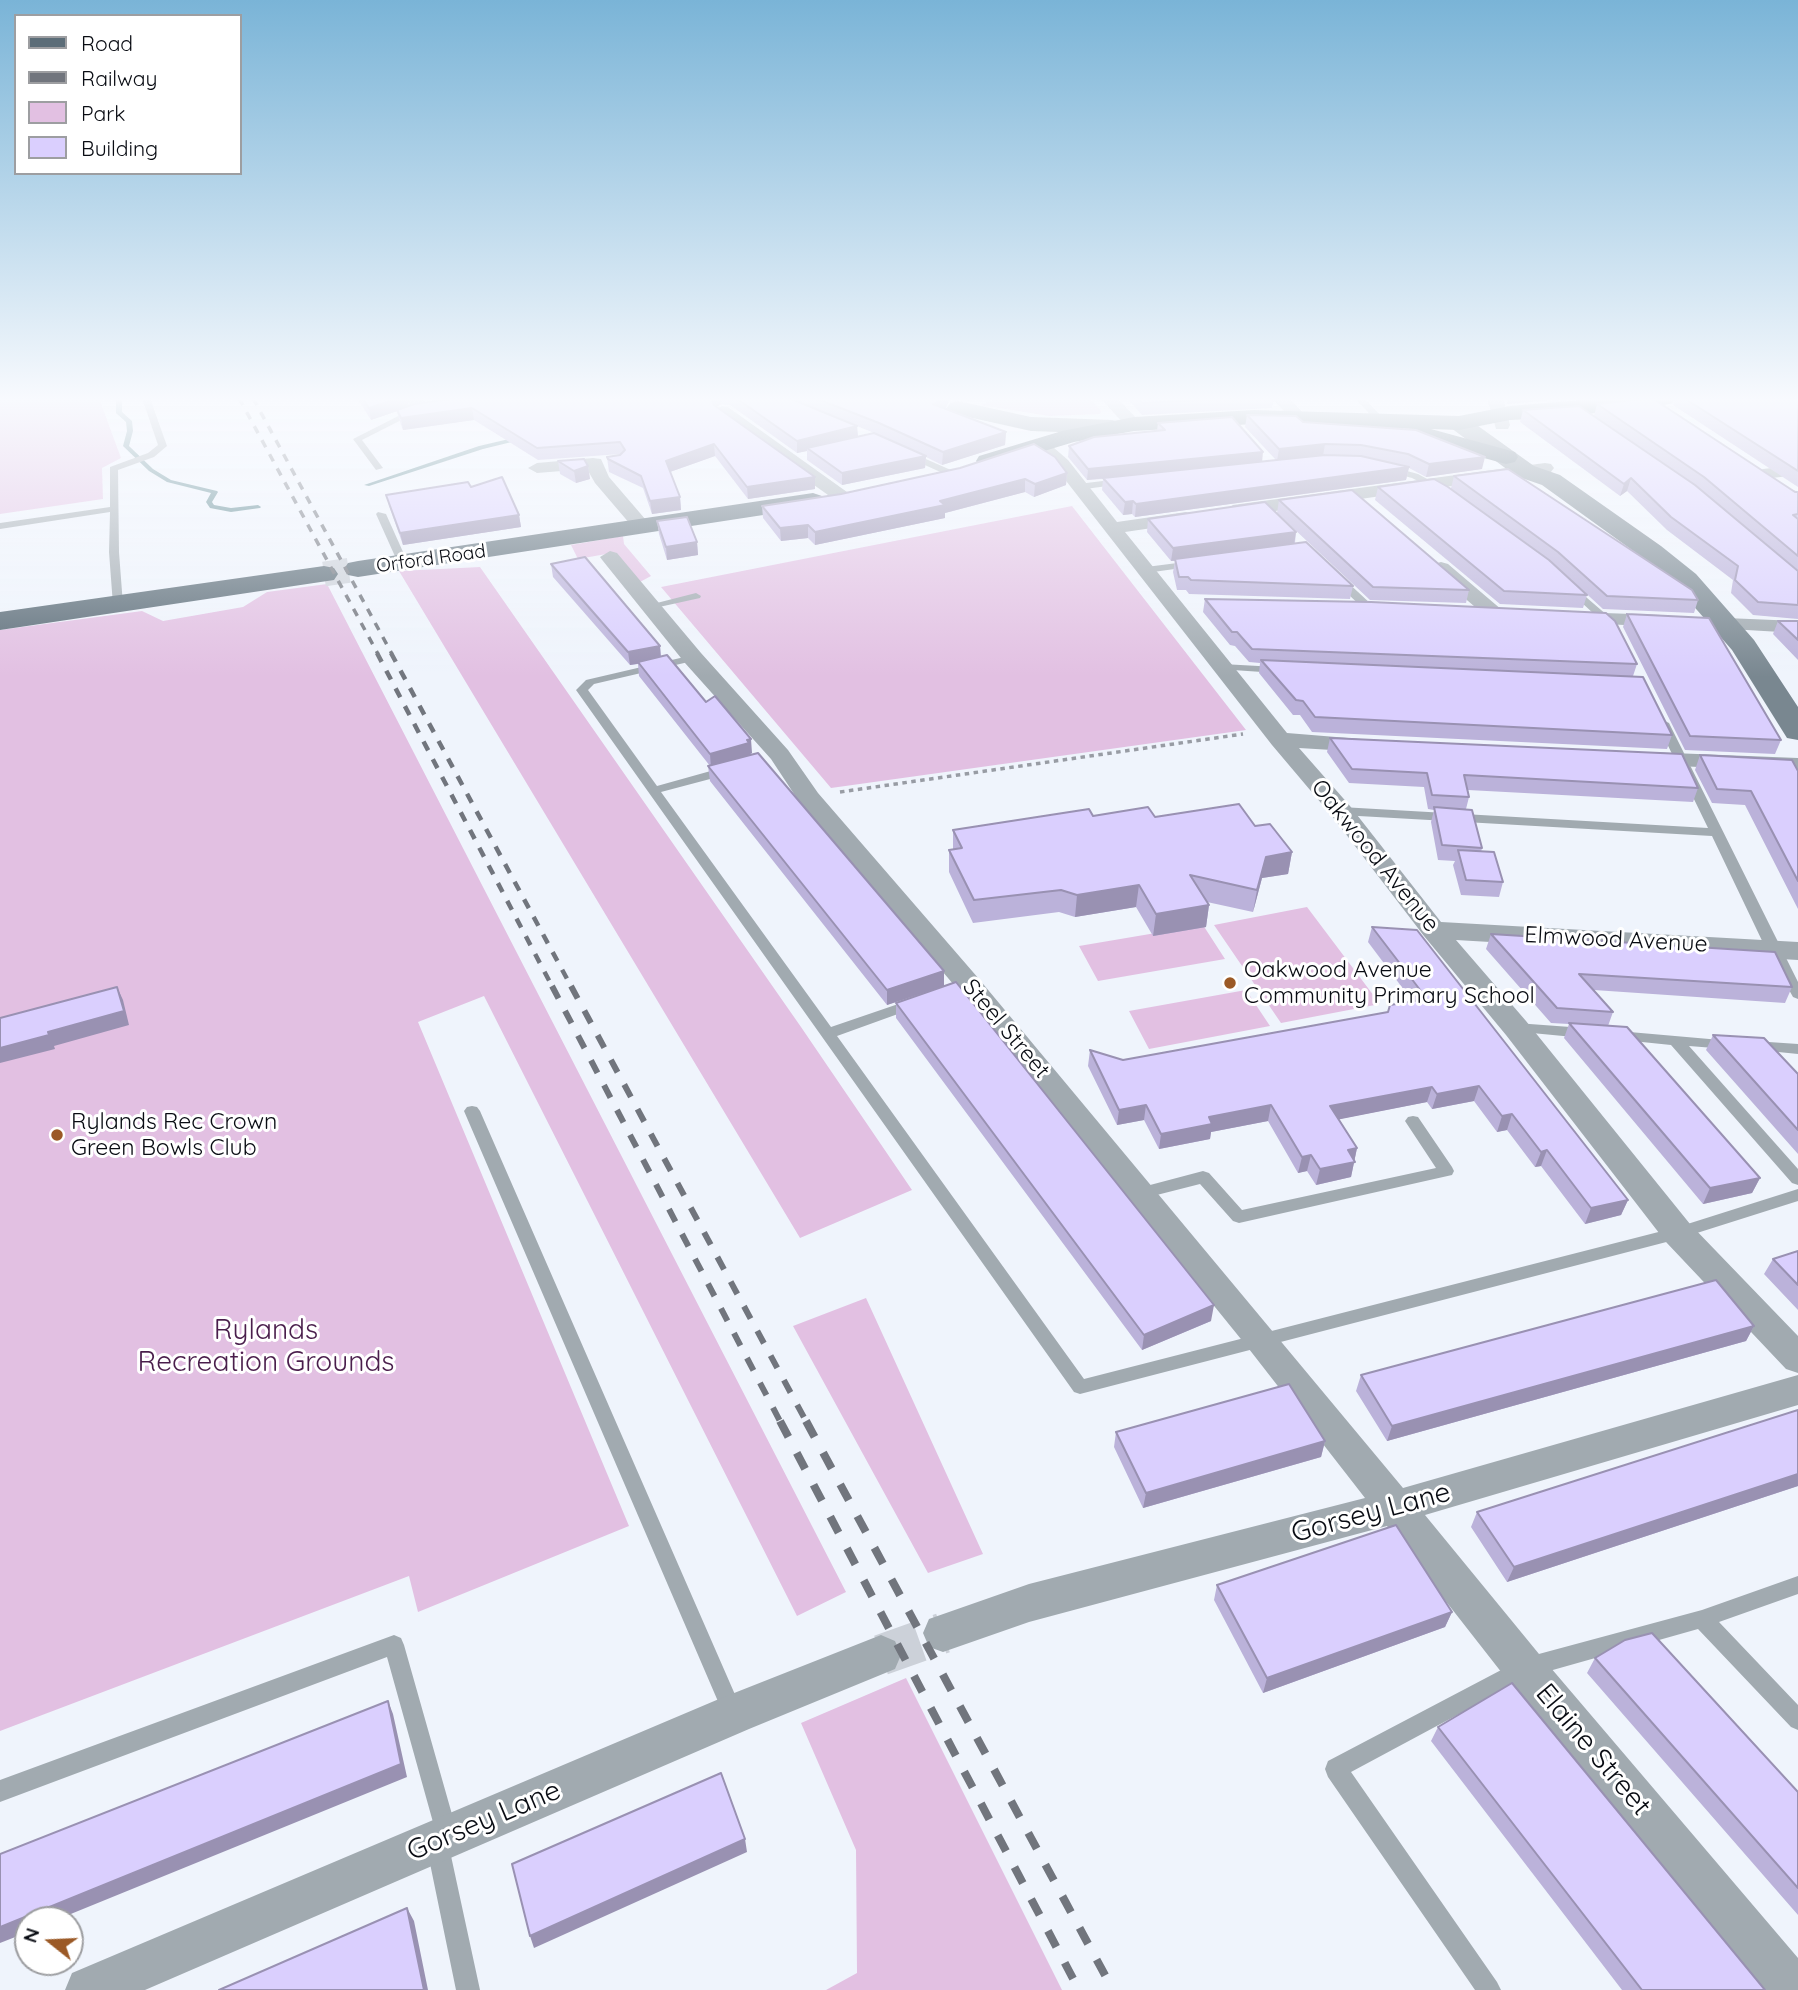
<!DOCTYPE html>
<style>
body{margin:0}
#map{position:relative;width:1798px;height:1990px;overflow:hidden;background:#eff4fc;font-family:Quicksand,sans-serif}
canvas{display:block}
.legend{position:absolute;left:14px;top:14px;width:228px;height:161px;box-sizing:border-box;background:#fff;border:2px solid #9d9ea1;margin:0;padding:9px 12px;list-style:none;font-size:21px;color:#090c13}
.legend li{display:flex;align-items:center;gap:14px;height:35px}
.legend b{width:35px;border:2px solid #9d9ea1}
.north{position:absolute;left:14px;top:1906px;width:70px;height:70px;box-sizing:border-box;background:#fff;border:2px solid #9d9ea1;border-radius:50%;rotate:288deg;font-size:19px;font-weight:700;line-height:28px;text-align:center;color:#090c13}
.north::after{content:'';display:block;margin:auto;width:24px;height:32px;background:#9b5926;clip-path:polygon(50% 0,100% 100%,50% 72%,0 100%)}
</style>
<div id="map">
<canvas width="1798" height="1990"></canvas>
<ul class="legend">
<li><b style="height:9px;background:#5c6d78"></b>Road</li>
<li><b style="height:9px;background:#71757d"></b>Railway</li>
<li><b style="height:19px;background:#e2c0e2"></b>Park</li>
<li><b style="height:19px;background:#dacffe"></b>Building</li>
</ul>
<div class="north">N</div>
</div>
<script>
const context = document.querySelector('canvas').getContext('2d');
context.lineJoin = 'round';
function fill(path, color) { context.fillStyle = color; context.fill(path, 'evenodd'); }
const toPath = rows => new Path2D(rows.map(r => 'M' + r).join(''));
function stroke(path, color, width, dash) { context.strokeStyle = color; context.lineWidth = width; context.lineCap = dash ? 'butt' : 'round'; context.setLineDash(dash || []); context.stroke(path); }
function drawText(font, color, halo, rows, align = 'center') {
  context.font = font + ' Quicksand,sans-serif'; context.lineWidth = 6; context.setLineDash([]); context.textBaseline = 'middle'; context.strokeStyle = halo; context.fillStyle = color; for (const [text, x, y, turn = 0] of rows) {
    context.save(); context.translate(x, y); context.rotate((+turn || 0) * Math.PI / 180); context.textAlign = isNaN(turn) ? turn : align; if (halo) context.strokeText(text, 0, 0); context.fillText(text, 0, 0); context.restore();
  }
}
fill(toPath([
 [0,398,99,398,121,458,102,468,103,499,0,514],
 [998,398,1089,398,1101,411,1100,414,1049,416,981,405],
 [1072,506,1246,730,831,788,661,587],
 [623,536,624,544,651,576,640,582,612,553,578,559,571,545],
 [480,567,801,1027,912,1190,800,1238,399,571],
 [327,584,846,1592,797,1616,484,996,418,1022,629,1526,418,1612,409,1576,0,1731,0,630,142,611,163,621,243,607,267,592],
 [1307,907,1380,1004,1281,1023,1214,925],
 [1203,925,1225,959,1098,981,1079,946],
 [1246,990,1270,1026,1149,1049,1129,1011],
 [866,1298,983,1554,928,1573,793,1326],
 [906,1678,1062,1990,826,1990,857,1973,856,1850,801,1723]
]), '#e2c0e2');
fill(toPath([
 [116,398,122,398,122,412,132,421,133,431,129,446,153,469,171,480,217,491,218,492,212,502,214,505,231,508,258,505,261,507,260,508,231,512,210,508,206,502,211,493,167,482,149,471,123,446,127,431,126,422,116,413,116,398],
 [522,436,524,437,524,439,483,449,369,486,364,485,479,446,522,436]
]), '#55828a');
stroke(toPath([
 [881,1655,943,1633]
]), '#ccd1d9', 41, [41, 21]);
stroke(toPath([
 [324,574,358,569]
]), '#ccd1d9', 25, [25, 13]);
stroke(toPath([
 [840,792,1243,734]
]), '#989ca4', 3.5, [4.5, 4.5]);
fill(toPath([
 [142,398,150,398,167,446,154,457,118,470,119,552,123,605,118,608,113,605,109,552,110,512,0,529,0,523,110,507,110,467,148,453,158,445,142,398],
 [1355,398,1364,398,1383,418,1385,429,1379,429,1376,421,1355,398],
 [414,408,421,410,362,440,383,468,376,470,353,439,414,408],
 [910,452,953,471,954,473,947,475,907,457,907,453,910,452],
 [1389,466,1418,474,1444,488,1436,490,1412,478,1386,471,1385,469,1389,466],
 [1119,479,1122,480,1122,484,1078,490,1073,487,1078,484,1119,479],
 [378,512,386,514,408,563,406,565,398,563,376,514,378,512],
 [1193,561,1198,564,1196,566,1146,573,1141,570,1146,567,1193,561],
 [1335,578,1343,578,1372,605,1372,609,1364,609,1335,582,1335,578],
 [1572,585,1615,622,1615,626,1607,626,1568,590,1568,586,1572,585],
 [696,593,701,596,700,598,650,609,645,606,696,593],
 [693,655,697,656,697,660,594,684,588,690,657,786,725,767,729,768,729,774,661,792,831,1027,910,1000,920,1000,922,1003,920,1006,837,1036,1084,1379,1678,1227,1798,1189,1798,1201,1678,1239,1080,1394,1074,1392,576,690,586,680,693,655],
 [1222,664,1277,667,1282,670,1277,673,1218,669,1218,665,1222,664],
 [1663,720,1669,723,1798,982,1798,999,1793,997,1766,949,1712,836,1341,815,1335,811,1341,807,1708,828,1657,723,1663,720],
 [1516,1023,1584,1028,1591,1033,1584,1038,1511,1031,1509,1028,1516,1023],
 [1618,1031,1732,1041,1734,1044,1727,1049,1689,1046,1798,1169,1798,1185,1792,1183,1671,1045,1613,1039,1611,1036,1613,1033,1618,1031],
 [1754,1041,1798,1044,1798,1054,1749,1049,1747,1046,1754,1041],
 [472,1106,477,1107,480,1111,740,1706,744,1713,740,1720,733,1723,726,1720,464,1111,467,1107,472,1106],
 [1413,1116,1418,1117,1452,1167,1454,1171,1452,1175,1239,1223,1233,1221,1200,1184,1141,1199,1135,1197,1133,1193,1135,1189,1203,1171,1209,1173,1242,1210,1436,1168,1405,1121,1408,1117,1413,1116],
 [1798,1576,1798,1594,1719,1622,1798,1705,1798,1730,1791,1727,1698,1629,1528,1677,1351,1772,1497,1982,1501,1990,1475,1990,1328,1777,1325,1769,1328,1761,1524,1658,1702,1610,1798,1576],
 [394,1635,401,1638,404,1645,457,1832,454,1840,448,1842,480,1990,456,1990,426,1844,429,1836,436,1833,387,1657,0,1802,0,1780,394,1635]
]), '#a1aab0');
fill(toPath([
 [406,398,422,398,426,403,459,398,498,398,490,403,421,414,415,413,406,398],
 [1100,398,1117,398,1142,424,1140,428,1128,428,1100,398],
 [1272,398,1289,398,1308,418,1300,423,1294,422,1272,398],
 [1487,398,1503,398,1510,425,1508,429,1496,429,1487,398],
 [722,406,728,407,847,492,850,496,847,500,835,500,716,415,714,411,722,406],
 [1039,439,1045,440,1068,460,1117,522,1186,512,1193,514,1195,518,1193,522,1125,532,1287,733,1373,740,1377,745,1373,750,1365,752,1299,748,1350,806,1441,922,1798,942,1798,960,1456,940,1526,1021,1690,1224,1798,1336,1798,1373,1786,1369,1666,1242,1506,1035,1424,936,1332,816,1272,745,1056,468,1033,448,1030,444,1039,439],
 [593,458,601,459,609,477,652,527,650,531,636,531,595,483,587,469,537,473,528,468,537,463,593,458],
 [1545,463,1551,464,1554,468,1551,472,1233,517,1224,511,1233,505,1545,463],
 [1798,465,1798,475,1763,479,1754,474,1763,469,1798,465],
 [610,551,617,553,701,653,788,750,818,793,979,979,1403,1488,1798,1375,1798,1405,1425,1515,1539,1654,1798,1958,1798,1990,1763,1990,1509,1682,1387,1526,1029,1622,943,1652,929,1647,923,1633,929,1619,1029,1584,1365,1498,1249,1349,959,991,800,803,771,759,685,663,603,561,600,557,610,551],
 [1441,562,1448,564,1502,610,1505,614,1502,618,1488,618,1434,572,1431,568,1434,564,1441,562],
 [1576,612,1661,615,1668,617,1671,621,1668,625,1661,627,1569,622,1566,618,1569,614,1576,612],
 [1702,617,1798,621,1798,633,1695,627,1692,623,1695,619,1702,617],
 [1647,752,1798,758,1798,772,1639,764,1635,759,1639,754,1647,752],
 [881,1635,895,1641,901,1655,895,1669,749,1729,145,1990,65,1990,72,1973,719,1699,881,1635]
]), '#a1aab0');
fill(toPath([
 [958,401,1031,417,1112,420,1120,422,1124,427,1120,432,1112,434,1031,431,950,413,947,408,950,403,958,401],
 [1459,416,1467,418,1534,466,1560,475,1661,546,1696,574,1754,640,1798,707,1798,740,1787,738,1732,650,1676,586,1643,558,1542,485,1516,476,1451,428,1447,423,1451,418,1459,416]
]), '#798790');
fill(toPath([
 [1606,398,1675,398,1672,403,1664,405,1554,418,1510,420,1459,430,1431,429,1515,452,1518,457,1515,462,1506,464,1414,439,1410,434,1415,429,1254,424,1134,431,1074,442,988,468,979,466,976,461,979,456,1062,431,1134,417,1254,410,1459,416,1510,406,1606,398],
 [813,493,822,496,826,501,822,506,358,577,348,575,344,569,348,563,358,561,813,493],
 [324,566,334,568,338,574,334,580,0,630,0,612,324,566]
]), '#5c6d78');
stroke(toPath([
 [239,398,378,654],
 [253,398,392,654]
]), '#71757d', 3.5, [8, 8]);
stroke(toPath([
 [377,653,553,988],
 [391,653,572,988]
]), '#71757d', 4.5, [10, 10]);
stroke(toPath([
 [552,986,781,1423],
 [571,986,807,1423]
]), '#71757d', 6, [14, 14]);
stroke(toPath([
 [780,1421,1079,1990],
 [806,1421,1113,1990]
]), '#71757d', 8, [18, 18]);
fill(toPath([
 [357,398,407,398,408,406,458,398,975,398,969,401,959,398,949,400,946,409,1006,432,1005,445,942,465,926,457,925,468,842,485,807,460,807,451,797,453,730,405,721,404,716,407,815,477,815,489,748,499,715,456,670,472,680,497,681,510,652,514,643,488,609,472,607,457,621,454,538,460,474,420,403,430,400,422,397,411,371,420],
 [852,424,879,435,858,436,857,426],
 [1127,398,1274,398,1272,408,1142,415],
 [1675,398,1798,398,1798,487,1673,405],
 [1597,404,1798,492,1798,619,1753,615,1731,593,1733,580,1667,530,1627,491,1620,496,1520,422,1523,410,1594,416],
 [1247,415,1303,422,1482,469,1426,477,1409,468,1406,480,1135,517,1132,514,1123,515,1102,490,1103,479,1087,480,1068,457,1069,446,1157,431,1158,423,1262,462,1276,460,1245,427],
 [558,461,588,466,590,479,576,483,560,474],
 [1067,473,1066,485,1034,497,1025,492,945,513,945,518,815,545,808,538,781,541,763,518,762,506],
 [1454,476,1698,600,1694,613,1603,609,1554,564,1587,595,1583,608,1500,604,1375,500,1378,487,1451,488],
 [471,487,519,515,521,527,403,545,389,506,386,495],
 [1279,500,1469,590,1466,603,1370,600,1277,513],
 [1148,519,1296,532,1295,543,1353,586,1350,599,1189,594,1186,590,1177,590,1173,572,1175,561,1171,561,1147,532],
 [657,521,697,542,698,555,667,560,659,534],
 [551,564,660,646,661,657,706,702,752,753,750,755,944,971,944,986,887,1005,710,781,708,766,710,766,639,676,638,664,630,665,553,577],
 [1205,599,1637,664,1633,676,1672,735,1667,749,1312,732,1300,715,1293,715,1259,673,1260,663,1249,662,1235,646,1230,645,1203,612],
 [1627,614,1781,740,1775,754,1685,750,1623,627],
 [1778,621,1798,621,1798,660,1773,634],
 [1330,738,1698,788,1693,802,1468,790,1469,797,1466,809,1482,848,1481,852,1503,882,1499,897,1461,895,1453,865,1455,861,1438,860,1431,822,1434,810,1428,809,1424,787,1349,783,1327,752],
 [1700,755,1798,771,1798,909,1745,805,1712,803,1695,770],
 [1093,816,1155,817,1255,826,1292,852,1288,874,1262,878,1253,912,1207,902,1209,905,1206,927,1153,936,1136,907,1075,917,1059,912,973,923,949,872,949,850,953,850,953,830],
 [1372,927,1628,1200,1621,1215,1585,1224,1541,1166,1535,1167,1507,1130,1497,1132,1474,1101,1432,1109,1427,1102,1339,1119,1357,1148,1351,1177,1316,1185,1307,1171,1298,1173,1268,1121,1211,1132,1210,1139,1159,1149,1144,1120,1117,1125,1088,1066,1090,1050,1123,1060,1388,1012,1413,1002,1368,942],
 [1491,934,1792,987,1785,1003,1594,990,1613,1012,1608,1026,1760,1178,1752,1193,1703,1204,1564,1038,1569,1024,1551,1023,1486,949],
 [896,1003,1211,1321,1142,1350,896,1018],
 [1713,1035,1798,1074,1798,1154,1706,1050],
 [1798,1251,1798,1310,1764,1274,1773,1259],
 [1754,1326,1746,1341,1387,1441,1356,1391,1361,1375],
 [1798,1410,1798,1486,1507,1582,1471,1527,1477,1512],
 [1116,1432,1325,1441,1321,1457,1143,1508,1114,1447],
 [1217,1585,1452,1612,1445,1627,1263,1693,1214,1600],
 [1595,1658,1798,1792,1798,1915,1587,1673],
 [1438,1727,1765,1990,1622,1990,1431,1741]
]), '#bbb2da');
fill(toPath([
 [399,398,407,398,409,407,371,420,369,408],
 [427,398,442,398,427,400],
 [711,398,720,398,721,404,711,410],
 [946,398,959,398,949,400,945,410,933,404],
 [1509,398,1575,398,1507,404],
 [472,408,474,420,403,430,401,418],
 [857,426,858,438,807,448,807,451,797,453,797,441],
 [1006,432,1005,445,942,465,943,452],
 [714,444,715,456,667,473,666,461],
 [1325,444,1323,456,1277,461,1279,449],
 [1263,452,1262,463,1087,480,1088,469],
 [926,456,925,468,842,485,842,473],
 [1485,457,1482,469,1426,477,1429,464],
 [588,466,590,479,576,483,574,471],
 [1409,467,1406,480,1135,517,1136,504],
 [1067,473,1066,485,1034,497,1035,484],
 [815,477,815,489,748,499,747,487],
 [1631,478,1627,491,1620,496,1624,484],
 [1025,479,1025,492,945,513,945,518,815,545,815,532,940,501],
 [680,497,681,510,652,514,650,501],
 [1133,501,1132,514,1123,515,1125,502],
 [519,515,521,527,403,545,400,533],
 [808,525,808,538,781,541,780,528],
 [1296,532,1294,545,1171,561,1173,548],
 [697,542,698,555,667,560,666,547],
 [660,646,661,660,630,665,628,652],
 [751,739,752,753,750,754,750,757,711,768,710,754],
 [1292,852,1288,874,1262,878,1253,912,1257,890,1266,857],
 [1139,885,1136,907,1075,917,1077,895],
 [1209,905,1206,927,1153,936,1156,914],
 [944,971,944,986,887,1005,887,990],
 [117,987,123,1000,129,1025,54,1046,55,1049,0,1063,0,1048,48,1032],
 [1479,1086,1474,1101,1432,1109,1437,1094],
 [1432,1087,1427,1102,1326,1122,1330,1106],
 [1146,1105,1144,1120,1117,1125,1119,1110],
 [1271,1105,1268,1121,1211,1132,1210,1139,1159,1149,1161,1134,1209,1117],
 [1512,1114,1507,1130,1497,1132,1502,1116],
 [1357,1148,1351,1177,1316,1185,1320,1169,1348,1150],
 [1547,1150,1541,1166,1535,1167,1541,1152],
 [1311,1155,1307,1171,1298,1173,1302,1157],
 [1760,1178,1752,1193,1703,1204,1710,1188],
 [1628,1200,1621,1215,1585,1224,1591,1208],
 [1214,1305,1211,1321,1142,1350,1144,1335],
 [1754,1326,1746,1341,1387,1441,1392,1426],
 [1325,1441,1321,1457,1143,1508,1146,1493],
 [1798,1474,1798,1486,1507,1582,1514,1567],
 [1452,1612,1445,1627,1263,1693,1267,1678],
 [388,1701,393,1714,407,1777,56,1920,28,1920,28,1932,0,1943,0,1927],
 [745,1839,747,1852,534,1948,530,1936],
 [407,1908,414,1921,428,1990,424,1990]
]), '#9991b2');
const building = toPath([
 [362,398,399,398,369,408,362,398],
 [458,398,711,398,714,405,815,477,747,487,714,444,666,461,680,497,650,501,641,476,608,459,607,457,620,455,625,450,620,442,537,448,472,408,401,418,397,410,414,404,458,398],
 [736,398,789,398,857,426,797,441,736,398],
 [815,398,946,398,933,404,1006,432,943,452,879,423,815,398],
 [1138,398,1240,398,1143,403,1138,398],
 [1652,398,1795,492,1798,492,1798,514,1793,515,1798,519,1798,556,1704,477,1597,404,1652,398],
 [1684,398,1798,398,1798,471,1684,398],
 [1579,406,1695,485,1798,571,1798,605,1758,602,1735,580,1738,566,1671,517,1631,478,1624,484,1523,410,1579,406],
 [1247,415,1296,416,1303,422,1416,430,1485,457,1429,464,1408,454,1361,445,1325,444,1279,449,1247,415],
 [1232,417,1263,452,1088,469,1069,446,1094,437,1165,430,1158,423,1232,417],
 [874,433,926,456,842,473,807,448,874,433],
 [1034,444,1055,457,1067,473,1035,484,1025,479,940,501,945,505,815,532,808,525,780,528,762,506,841,494,960,468,1034,444],
 [1325,455,1361,456,1409,467,1136,504,1133,501,1125,502,1103,478,1325,455],
 [584,459,588,466,574,471,558,461,584,459],
 [1508,469,1692,590,1698,600,1607,596,1558,552,1454,476,1508,469],
 [502,477,519,515,400,533,386,495,468,482,471,487,502,477],
 [1434,479,1448,487,1549,560,1587,595,1504,591,1378,487,1434,479],
 [1352,490,1469,590,1373,587,1279,500,1352,490],
 [1265,502,1296,532,1173,548,1148,519,1265,502],
 [687,517,697,542,666,547,657,521,687,517],
 [1306,542,1353,586,1191,580,1188,577,1179,577,1175,559,1306,542],
 [585,557,660,646,628,652,551,564,585,557],
 [1205,599,1371,602,1606,613,1615,621,1637,664,1252,649,1237,632,1232,632,1205,599],
 [1627,614,1709,618,1781,740,1690,736,1627,614],
 [1778,621,1798,621,1798,640,1778,621],
 [667,655,706,702,715,696,751,739,747,740,749,743,710,754,638,662,667,655],
 [1261,660,1643,677,1672,735,1315,717,1303,701,1296,700,1261,660],
 [1330,738,1682,754,1698,788,1464,775,1469,797,1432,795,1427,773,1352,769,1330,738],
 [758,753,944,971,887,990,708,766,758,753],
 [1700,755,1792,760,1798,771,1798,881,1751,791,1717,789,1700,755],
 [1239,804,1255,826,1270,824,1292,852,1266,857,1257,890,1190,875,1209,905,1156,914,1139,885,1077,895,1061,890,974,900,949,850,962,848,953,830,1089,809,1093,816,1148,807,1155,817,1239,804],
 [1434,807,1472,810,1482,848,1442,845,1434,807],
 [1458,850,1494,852,1503,882,1466,880,1458,850],
 [1372,927,1417,930,1628,1200,1591,1208,1547,1150,1541,1152,1512,1114,1502,1116,1479,1086,1437,1094,1432,1087,1330,1106,1357,1148,1348,1150,1355,1162,1320,1169,1311,1155,1302,1157,1271,1105,1209,1117,1212,1124,1161,1134,1146,1105,1119,1110,1090,1050,1123,1060,1388,1012,1390,1005,1427,999,1372,927],
 [1491,934,1775,952,1792,987,1579,974,1613,1012,1557,1008,1491,934],
 [956,982,1214,1305,1144,1335,896,1003,956,982],
 [117,987,124,1011,48,1032,49,1035,0,1048,0,1018,117,987],
 [1569,1023,1627,1027,1760,1178,1710,1188,1569,1023],
 [1713,1035,1764,1038,1798,1074,1798,1130,1713,1035],
 [1798,1251,1798,1285,1773,1259,1798,1251],
 [1716,1280,1754,1326,1392,1426,1361,1375,1716,1280],
 [1289,1384,1325,1441,1146,1493,1116,1432,1289,1384],
 [1798,1410,1798,1474,1514,1567,1477,1512,1798,1410],
 [1396,1525,1452,1612,1267,1678,1217,1585,1396,1525],
 [1652,1633,1798,1792,1798,1888,1595,1658,1625,1640,1652,1633],
 [1512,1683,1765,1990,1642,1990,1438,1727,1512,1683],
 [388,1701,401,1764,0,1927,0,1854,388,1701],
 [721,1773,745,1839,530,1936,512,1864,721,1773],
 [407,1908,424,1990,219,1990,407,1908]
]);
fill(building, '#dacffe');
stroke(building, '#9991b2', 2);
const sky = context.createLinearGradient(0, 0, 0, 677);
sky.addColorStop(0, '#7ab4d7');
sky.addColorStop(0.59, '#f8fafe');
sky.addColorStop(1, '#f8fafe00');
context.fillStyle = sky;
context.fillRect(0, 0, 1798, 677);
for (const [x, y, r, color] of [
 [1230,983,7,"#9b5926"],
 [57,1135,7,"#9b5926"]
]) { const dot = new Path2D(); dot.arc(x, y, r, 0, 2 * Math.PI); context.fillStyle = color; context.fill(dot); stroke(dot, '#fff', 2.5); }
drawText('19px', '#090c13', '#fff', [
 ["Orford Road",431,559,-8]
]);
drawText('23px', '#090c13', '#fff', [
 ["Oakwood Avenue",1375,856,51],
 ["Elmwood Avenue",1616,940,3],
 ["Steel Street",1006,1029,50]
]);
drawText('23px', '#090c13', '#fff', [
 ["Oakwood Avenue",1244,970],
 ["Community Primary School",1244,996],
 ["Rylands Rec Crown",71,1122],
 ["Green Bowls Club",71,1148]
], 'left');
drawText('28px', '#4a1e4c', '#fff', [
 ["Rylands",266,1331],
 ["Recreation Grounds",266,1363]
]);
drawText('28px', '#090c13', '#fff', [
 ["Gorsey Lane",1371,1513,-15],
 ["Elaine Street",1593,1750,50],
 ["Gorsey Lane",484,1821,-23]
]);
</script>
